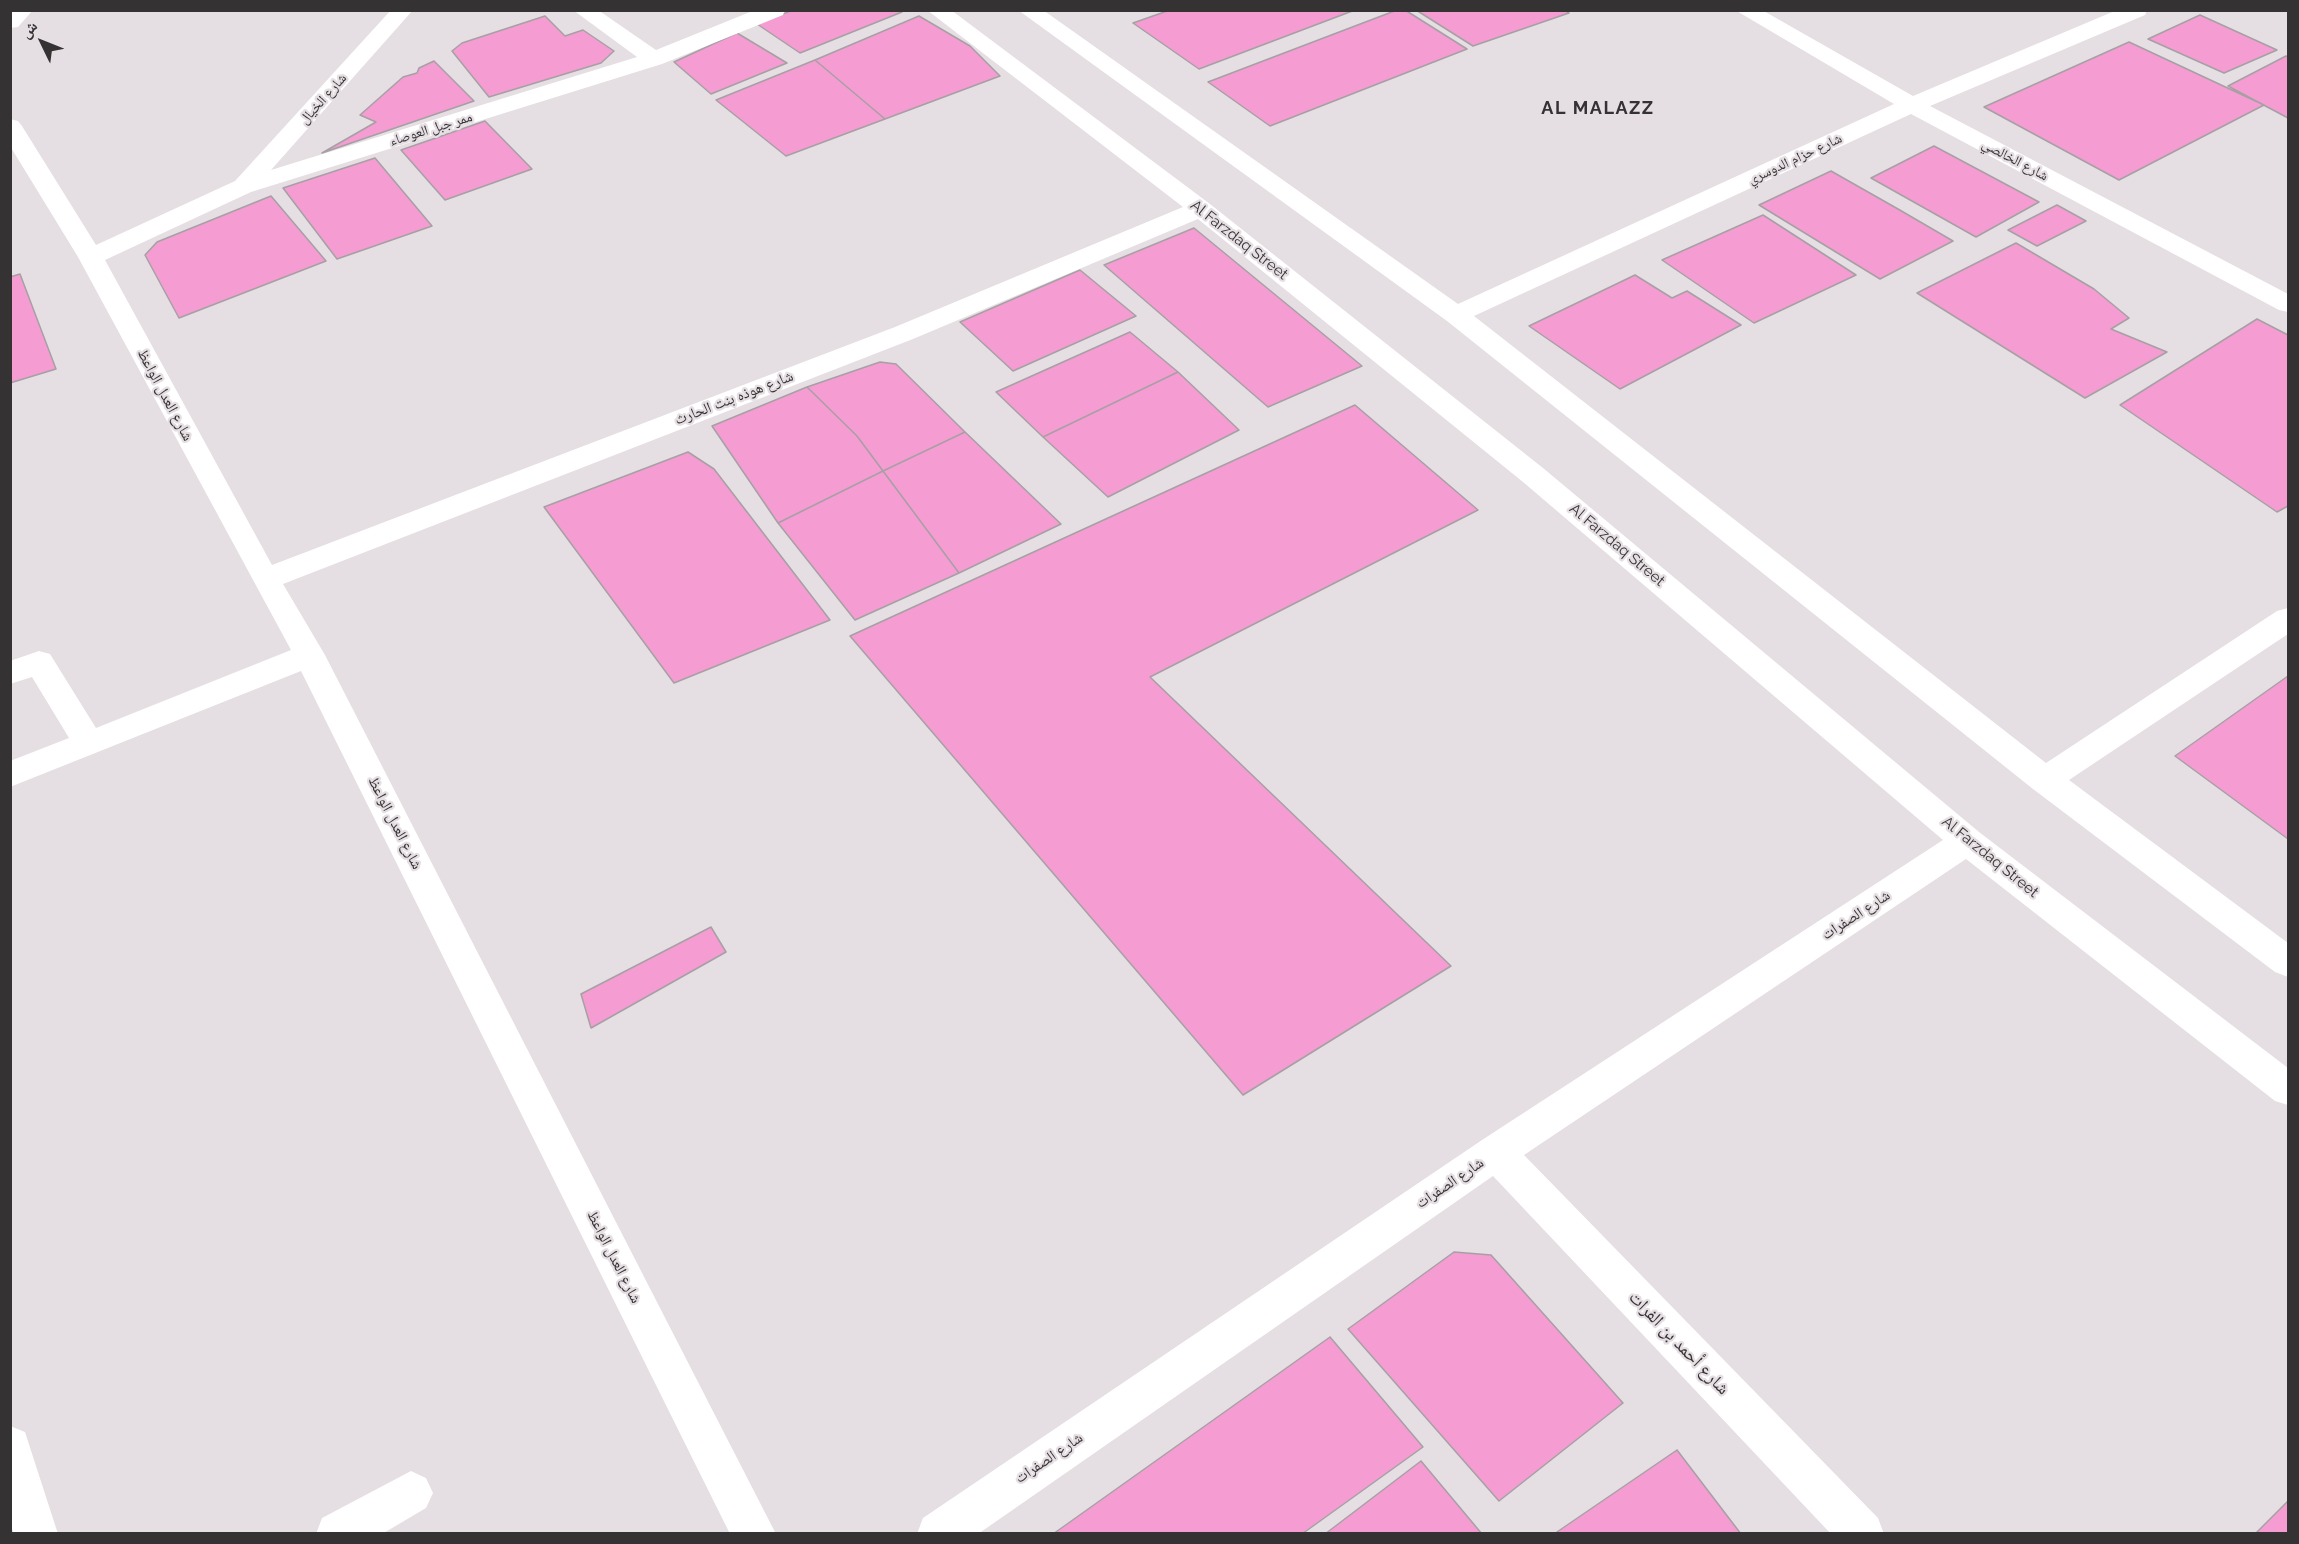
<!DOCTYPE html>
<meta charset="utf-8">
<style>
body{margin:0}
#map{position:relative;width:2299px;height:1544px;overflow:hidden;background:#e5dee2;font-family:Raleway,"Noto Naskh Arabic",sans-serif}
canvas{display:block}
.frame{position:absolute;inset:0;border:12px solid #353234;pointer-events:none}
.north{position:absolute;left:12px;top:12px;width:60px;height:60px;-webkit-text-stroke:4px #e5dee2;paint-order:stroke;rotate:313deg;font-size:16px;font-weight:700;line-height:24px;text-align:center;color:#353234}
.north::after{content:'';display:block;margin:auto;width:21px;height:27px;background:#353234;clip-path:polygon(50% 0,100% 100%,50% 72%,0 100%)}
</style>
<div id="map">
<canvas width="2299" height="1544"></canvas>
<div class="frame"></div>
<div class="north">ش</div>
</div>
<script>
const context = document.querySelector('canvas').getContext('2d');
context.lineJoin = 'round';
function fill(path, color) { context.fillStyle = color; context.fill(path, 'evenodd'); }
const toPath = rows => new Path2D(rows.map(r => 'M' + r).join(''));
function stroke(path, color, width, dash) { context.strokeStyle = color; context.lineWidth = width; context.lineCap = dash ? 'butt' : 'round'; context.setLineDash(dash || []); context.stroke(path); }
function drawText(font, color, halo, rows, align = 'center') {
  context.font = font + ' Raleway,"Noto Naskh Arabic",sans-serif'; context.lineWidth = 4.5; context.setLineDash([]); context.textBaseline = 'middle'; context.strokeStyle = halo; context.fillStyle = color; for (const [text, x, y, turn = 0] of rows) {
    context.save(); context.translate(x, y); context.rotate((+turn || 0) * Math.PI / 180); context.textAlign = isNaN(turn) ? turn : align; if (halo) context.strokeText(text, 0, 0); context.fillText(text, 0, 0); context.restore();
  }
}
const building = toPath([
 [793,10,900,10,902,12,800,53,757,24,793,10],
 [1170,10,1355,10,1199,69,1133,23,1170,10],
 [1397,10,1405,10,1467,49,1270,126,1208,82,1397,10],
 [1416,10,1564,10,1569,13,1473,46,1416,10],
 [2200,15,2277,50,2224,73,2148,39,2200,15],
 [545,16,565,36,583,30,614,51,601,63,489,97,452,51,462,43,545,16],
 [919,16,970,46,1000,76,885,119,815,60,919,16],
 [737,33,787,63,711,94,674,62,737,33],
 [2129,42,2264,105,2119,180,1984,107,2129,42],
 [2286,56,2288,57,2288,118,2228,86,2286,56],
 [815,60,885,119,786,156,716,100,815,60],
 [434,61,474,101,322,153,376,122,360,115,403,77,417,73,419,68,434,61],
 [485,121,532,169,445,200,401,150,485,121],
 [1934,146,2039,202,1976,237,1871,178,1934,146],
 [375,158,432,226,337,259,283,188,375,158],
 [1831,171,1898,209,1953,241,1880,279,1759,205,1831,171],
 [271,196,326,261,179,318,145,255,157,242,271,196],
 [2057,205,2086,221,2037,246,2008,230,2057,205],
 [1763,215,1856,275,1754,323,1662,260,1763,215],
 [1194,228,1362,366,1268,407,1104,265,1194,228],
 [2016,243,2094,289,2129,318,2111,329,2167,352,2085,398,1917,293,2016,243],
 [1080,270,1136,316,1013,371,960,322,1080,270],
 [20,274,56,369,10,383,10,277,20,274],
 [1635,275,1672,298,1687,291,1741,325,1620,389,1529,326,1635,275],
 [2257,319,2288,335,2288,506,2277,512,2120,405,2257,319],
 [1130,332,1178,372,1043,437,996,392,1130,332],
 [880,362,896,364,965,432,883,471,857,436,807,387,880,362],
 [1178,372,1239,430,1108,497,1043,437,1178,372],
 [807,387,857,436,883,471,778,523,712,426,807,387],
 [1355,405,1478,510,1150,677,1451,966,1243,1095,850,636,1355,405],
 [965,432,1061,524,959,573,883,471,965,432],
 [688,452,714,469,830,620,674,683,544,507,688,452],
 [883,471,959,573,855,620,778,523,883,471],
 [2288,676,2288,839,2175,756,2288,676],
 [711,927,726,952,591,1028,581,994,711,927],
 [1454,1252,1491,1255,1623,1403,1499,1501,1348,1329,1454,1252],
 [1330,1337,1423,1447,1302,1534,1053,1534,1330,1337],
 [1677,1450,1741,1534,1554,1534,1677,1450],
 [1421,1461,1482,1534,1325,1534,1421,1461],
 [2288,1501,2288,1534,2255,1534,2288,1501]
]);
fill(building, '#f59cd3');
stroke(building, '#a6a0a3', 1.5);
fill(toPath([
 [10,10,33,10,18,27,10,28,10,10],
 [391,10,413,10,271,170,637,57,573,10,598,10,656,50,755,10,785,10,783,15,662,64,251,192,105,260,272,565,895,327,1183,207,927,10,951,10,1210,204,1543,468,1979,832,2288,1068,2288,1105,2275,1101,1966,859,1524,1155,1878,1518,1884,1534,1831,1534,1493,1176,978,1534,917,1534,923,1518,1482,1140,1943,840,1523,482,1198,219,913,339,283,584,325,655,776,1534,730,1534,301,671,10,787,10,761,69,738,32,677,10,684,10,661,39,651,50,654,96,728,291,650,78,257,10,146,10,119,18,121,22,126,96,245,235,181,391,10],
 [1018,10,1043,10,1458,304,1894,104,1735,10,1762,10,1913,96,2117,10,2147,10,2145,15,1930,106,2288,294,2288,312,2279,310,1911,114,1474,316,2046,763,2277,611,2288,608,2288,634,2069,780,2288,943,2288,977,2275,972,2033,789,1447,321,1018,10],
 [10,1426,25,1432,58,1534,14,1534,10,1523,10,1426],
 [411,1471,426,1478,433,1493,426,1508,382,1534,316,1534,322,1518,411,1471]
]), '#fff');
drawText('14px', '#353234', '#e5dee2', [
 ["شارع الخيال",323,99,-48],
 ["ممر جبل العوصاء",431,129,-17],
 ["شارع حزام الدوسري",1795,159,-25],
 ["شارع الخالصي",2015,160,28]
]);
drawText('15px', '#353234', '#e5dee2', [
 ["Al Farzdaq Street",1239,240,38],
 ["شارع العدل الواعظ",165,395,62],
 ["شارع هوذه بنت الحارث",734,398,-21],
 ["Al Farzdaq Street",1617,545,40],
 ["شارع العدل الواعظ",395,823,63],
 ["Al Farzdaq Street",1990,857,39],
 ["شارع الصفرات",1856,915,-33],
 ["شارع الصفرات",1450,1183,-34],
 ["شارع العدل الواعظ",614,1257,63],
 ["شارع الصفرات",1049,1458,-34]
]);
context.letterSpacing = '1.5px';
drawText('bold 18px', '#353234', '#e5dee2', [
 ["AL MALAZZ",1598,109]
]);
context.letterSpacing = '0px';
drawText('18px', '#353234', '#e5dee2', [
 ["شارع أحمد بن الفرات",1679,1343,46]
]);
</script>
